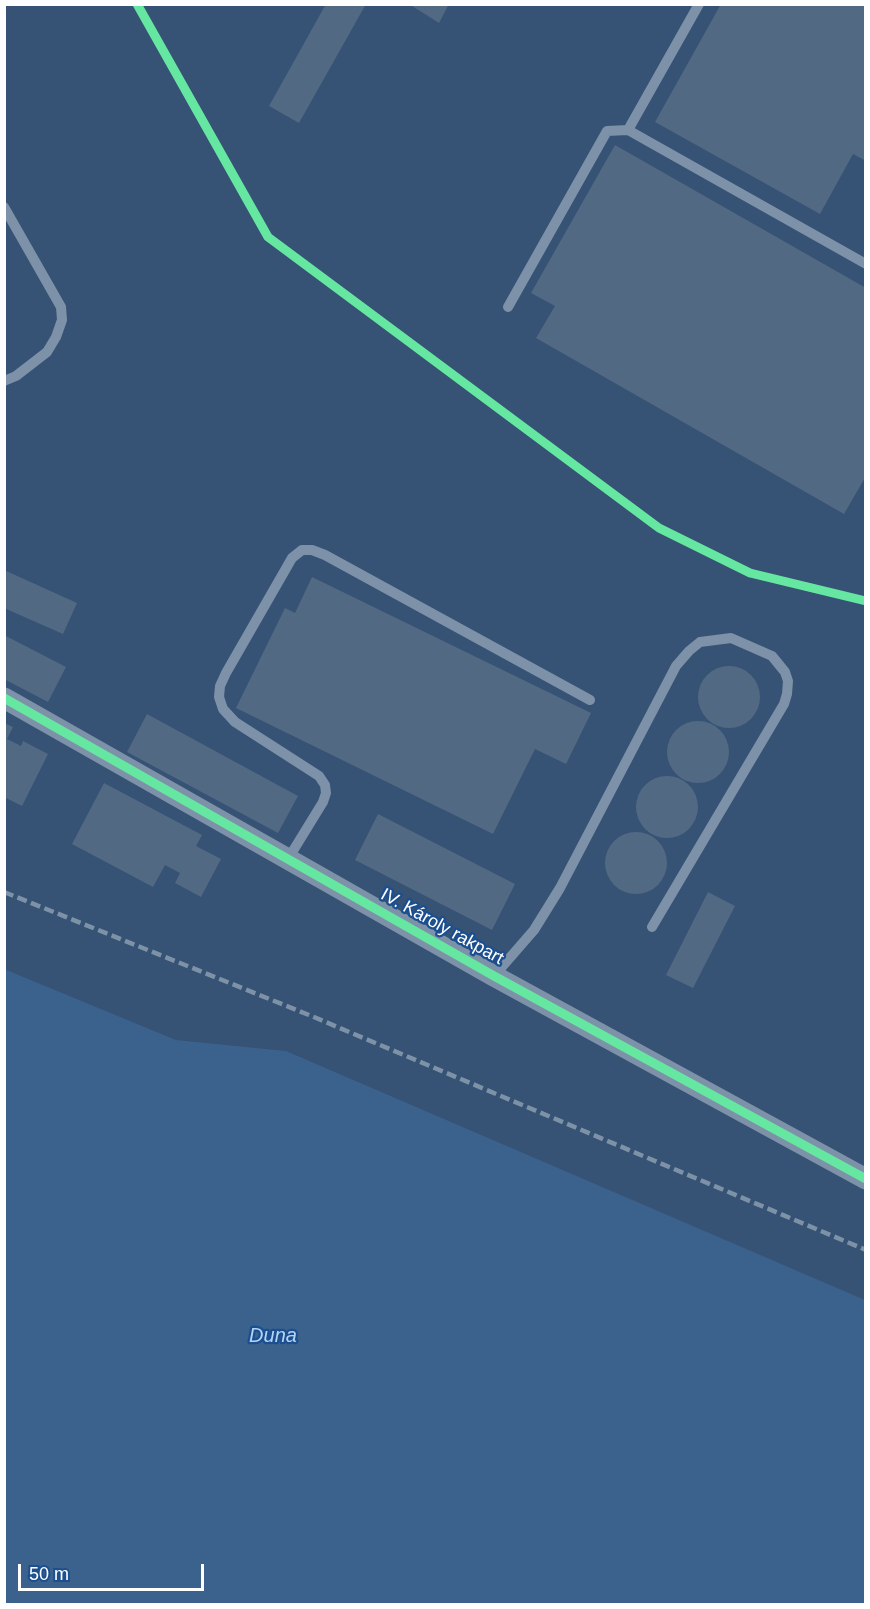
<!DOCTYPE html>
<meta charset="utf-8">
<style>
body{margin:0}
#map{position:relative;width:870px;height:1609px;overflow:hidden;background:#365274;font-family:Helvetica,sans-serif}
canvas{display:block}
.frame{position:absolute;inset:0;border:6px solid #fff;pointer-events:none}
.scale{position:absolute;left:18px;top:1564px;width:186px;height:27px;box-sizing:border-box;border:3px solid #fff;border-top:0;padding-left:8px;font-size:18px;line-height:21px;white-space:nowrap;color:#fff;-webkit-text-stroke:4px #1b4f8f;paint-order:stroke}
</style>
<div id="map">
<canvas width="870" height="1609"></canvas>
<div class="frame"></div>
<div class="scale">50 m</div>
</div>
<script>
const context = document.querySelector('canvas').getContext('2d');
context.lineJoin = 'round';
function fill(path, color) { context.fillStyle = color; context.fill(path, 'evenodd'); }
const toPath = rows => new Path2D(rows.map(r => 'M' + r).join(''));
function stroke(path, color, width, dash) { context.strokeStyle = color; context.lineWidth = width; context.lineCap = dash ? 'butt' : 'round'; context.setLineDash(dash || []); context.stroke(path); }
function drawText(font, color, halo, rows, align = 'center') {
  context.font = font + ' Helvetica,sans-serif'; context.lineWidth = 4.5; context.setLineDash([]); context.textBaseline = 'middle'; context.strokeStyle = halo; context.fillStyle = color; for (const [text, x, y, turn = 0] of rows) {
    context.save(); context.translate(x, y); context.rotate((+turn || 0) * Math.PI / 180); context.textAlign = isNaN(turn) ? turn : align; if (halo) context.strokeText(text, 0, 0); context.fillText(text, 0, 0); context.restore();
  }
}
fill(toPath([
 [4,969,176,1040,286,1051,865,1300,865,1604,5,1604]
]), '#3b618d');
fill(toPath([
 [326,4,366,4,299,123,269,106],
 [409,4,449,4,439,23],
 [721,4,866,4,866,161,853,154,820,214,655,122],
 [615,145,866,288,866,476,844,514,536,338,555,306,531,293],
 [4,570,77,603,63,634,4,608],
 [312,577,591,713,566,764,535,749,493,834,236,708,285,608,295,613],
 [4,635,66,667,48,702,4,679],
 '698 697a31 31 0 1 1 62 0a31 31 0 1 1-62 0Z',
 [147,714,298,796,278,833,127,752],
 '667 752a31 31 0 1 1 62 0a31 31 0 1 1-62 0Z',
 [4,723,13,727,7,739,21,746,23,741,48,754,22,806,4,797],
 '636 807a31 31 0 1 1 62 0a31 31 0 1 1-62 0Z',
 [104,783,202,835,196,846,221,859,201,897,175,883,180,873,165,865,153,887,72,844],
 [378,814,515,884,492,930,355,860],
 '605 863a31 31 0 1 1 62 0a31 31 0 1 1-62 0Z',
 [708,892,735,906,693,988,666,975]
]), '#526984');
stroke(toPath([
 [699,4,628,130,866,264],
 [4,207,61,307,62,320,56,337,47,352,16,376,4,381],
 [508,307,607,131,628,130],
 [288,859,323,802,326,793,325,785,319,776,235,722,223,709,219,697,220,686,226,673,292,558,302,550,312,550,325,555,590,700],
 [494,976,534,930,560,888,676,666,689,651,700,642,731,638,772,656,785,672,788,681,787,694,784,704,652,927]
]), '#7d92a8', 10);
stroke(toPath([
 [4,698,494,976,866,1179]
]), '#7d92a8', 21);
stroke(toPath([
 [4,892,309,1015,866,1250]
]), '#7e92a7', 4.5, [10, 4.5]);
stroke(toPath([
 [137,4,268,237,659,528,750,573,866,601],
 [4,698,494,976,866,1179]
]), '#66e7a1', 9);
drawText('18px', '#fff', '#1b4f8f', [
 ["IV. Károly rakpart",442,927,29]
]);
drawText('italic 20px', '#b5d3f5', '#1b4f8f', [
 ["Duna",273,1336]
]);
</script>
